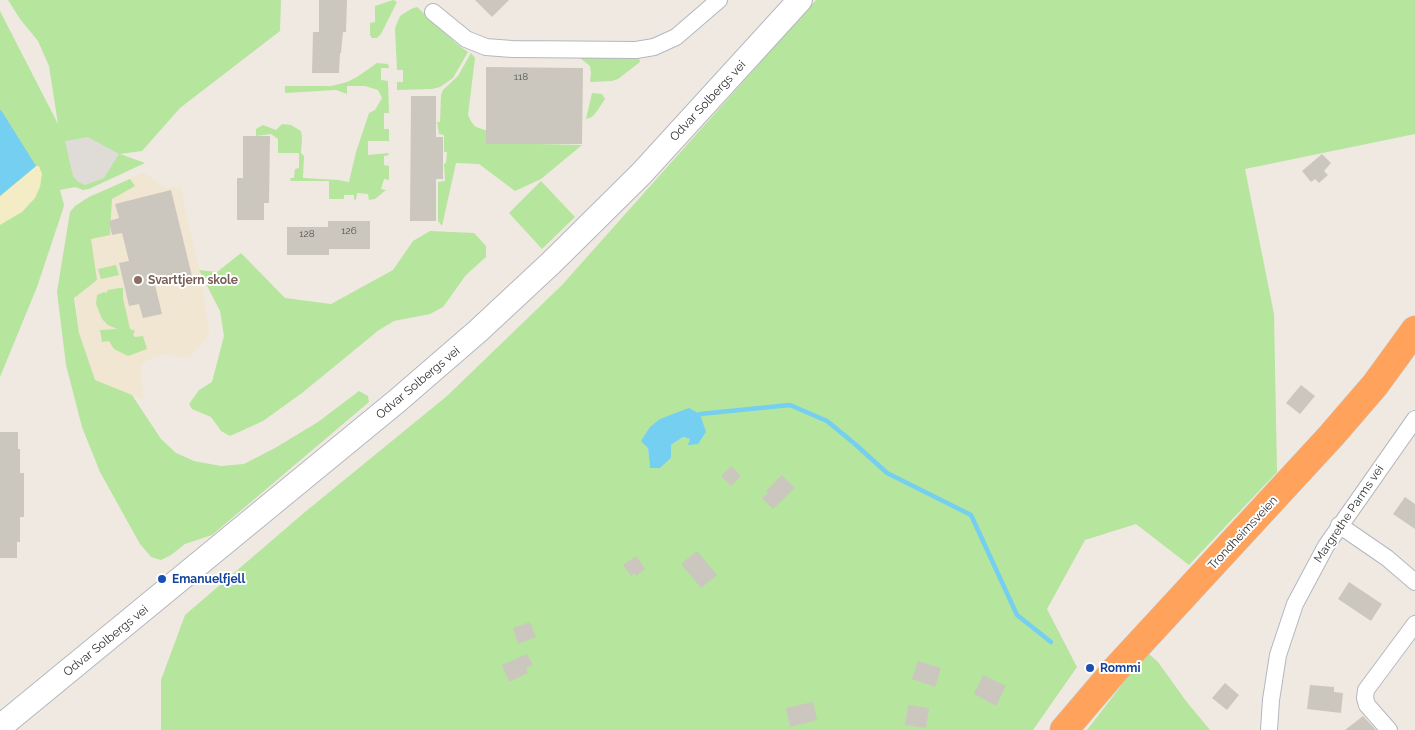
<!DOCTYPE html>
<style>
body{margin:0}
canvas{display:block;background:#efe9e1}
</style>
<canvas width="1415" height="730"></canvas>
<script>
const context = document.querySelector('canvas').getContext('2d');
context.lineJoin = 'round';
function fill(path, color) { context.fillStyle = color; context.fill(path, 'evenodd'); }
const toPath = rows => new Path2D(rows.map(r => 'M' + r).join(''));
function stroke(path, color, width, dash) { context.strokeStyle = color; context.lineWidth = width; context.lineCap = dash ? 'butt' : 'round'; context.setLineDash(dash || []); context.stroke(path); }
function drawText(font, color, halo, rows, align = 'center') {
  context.font = font + ' Raleway,sans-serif'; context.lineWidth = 4; context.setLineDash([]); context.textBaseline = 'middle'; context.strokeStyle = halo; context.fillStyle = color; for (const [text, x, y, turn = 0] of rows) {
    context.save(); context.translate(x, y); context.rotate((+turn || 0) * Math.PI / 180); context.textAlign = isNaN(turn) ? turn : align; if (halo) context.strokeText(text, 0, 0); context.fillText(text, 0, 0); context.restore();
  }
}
fill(toPath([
 [144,172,166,189,180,186,199,270,209,330,207,338,190,356,178,357,168,354,161,355,147,360,142,364,141,377,144,400,95,381,79,333,75,290,89,197]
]), '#f0e6d1');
fill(toPath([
 [8,0,281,0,280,31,180,108,142,151,120,154,145,163,89,189,83,190,75,187,60,190,64,205,62,212,37,287,0,377,0,11,58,124,49,66,38,41,20,19],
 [393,0,397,2,381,34,377,38,372,38,370,35,370,23,375,22,375,6],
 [816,0,1415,0,1415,134,1245,169,1274,314,1277,472,1189,565,1136,524,1085,540,1047,609,1077,667,1033,730,161,730,161,680,185,615,305,512,447,396,562,285],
 [700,414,689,445,690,439,683,437,671,445,671,458,660,468,650,468,648,448],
 [417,7,458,45,468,52,453,78,440,87,432,89,397,90,397,82,403,82,403,70,397,70,395,28,400,16,411,9],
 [471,53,475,58,468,115,472,123,476,127,491,132,491,143,582,145,541,179,515,191,479,164,456,163,442,226,438,221,438,182,445,181,444,164,446,163,447,152,444,152,444,135,439,134,437,122,440,122,441,95,443,90,458,76],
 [639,57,640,62,618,79,612,81,590,82,591,73,590,66,580,58],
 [377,63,388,64,389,68,381,68,381,80,388,81,389,113,384,113,384,129,389,129,389,141,368,141,368,155,388,153,389,155,384,156,384,165,389,166,389,180,384,179,381,189,386,190,375,199,369,200,368,194,357,193,356,200,354,199,354,195,344,195,344,199,329,199,329,181,291,181,290,178,294,178,295,169,299,168,299,153,278,153,278,139,271,134,256,136,256,129,263,125,276,130,282,124,291,125,301,131,302,138,301,153,304,156,303,178,338,180,349,182,356,152,369,113,375,110,382,98,378,90,365,86,347,86,347,94,336,90,285,93,285,86,331,86,347,82,357,77],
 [592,93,602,94,605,99,597,111,592,117,586,119],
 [130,179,135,186,112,199,110,235,91,239,97,280,74,298,79,333,95,380,132,395,161,439,176,453,194,461,221,466,244,464,275,448,318,422,359,391,368,396,369,402,212,535,185,544,171,555,161,560,151,557,140,544,100,472,82,427,66,365,57,292,70,212,75,206,89,197],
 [541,181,575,217,542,249,509,213],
 [430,231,474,233,486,246,486,257,466,275,443,307,430,314,394,321,379,330,302,393,263,421,230,436,221,431,211,417,192,409,189,404,199,390,212,382,224,336,220,311,199,270,217,272,241,253,285,298,331,304,393,270,413,241],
 [116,265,119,275,101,279,98,269],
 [119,288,123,288,123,298,130,329,135,331,133,335,135,337,143,336,147,349,128,356,114,349,109,341,102,342,100,330,117,329,108,325,102,319,96,304,97,295,104,292,106,293,108,290],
 [1147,652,1158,662,1186,701,1210,730,1087,730]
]), '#b6e59e');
fill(toPath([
 [36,166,39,166,42,174,40,187,35,198,22,212,0,225,0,196]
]), '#f3ecc5');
fill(toPath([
 [88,137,119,154,104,178,85,185,78,182,73,176,65,141]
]), '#dfdcd8');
fill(toPath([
 [1,110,36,166,0,196,0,111],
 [689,408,700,414,706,432,698,444,688,445,690,439,683,437,671,445,671,458,660,468,650,468,648,448,641,441,650,427,660,419]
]), '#75cff0');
stroke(toPath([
 [700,414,790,405,827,421,855,444,887,473,971,515,1017,615,1051,642]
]), '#75cff0', 4.5);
fill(toPath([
 [319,0,347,0,346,32,343,32,341,53,340,53,339,73,312,73,313,32,319,32],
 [475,0,509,0,492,17],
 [486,67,583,68,582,144,486,144],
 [411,96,436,96,436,137,443,137,443,179,436,179,436,221,410,221],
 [243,136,270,136,269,203,264,203,264,220,237,220,237,178,243,178],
 [1322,154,1331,163,1324,171,1328,175,1319,183,1315,179,1311,182,1302,171],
 [171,190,192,276,155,285,162,314,143,318,139,304,129,306,119,263,129,261,122,233,112,235,109,221,119,218,115,204],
 [328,221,370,221,370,249,329,249,329,255,287,255,287,227,328,227],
 [1301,385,1315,396,1300,414,1286,403],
 [0,432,18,432,18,449,20,449,20,473,24,473,24,517,20,517,20,542,17,542,17,558,0,558],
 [731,466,741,476,731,486,721,476],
 [782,475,795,488,773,509,762,498,768,493,766,491],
 [1405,497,1415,504,1415,529,1393,514],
 [697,551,717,575,701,588,681,564],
 [636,556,645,569,636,576,634,573,631,576,623,565],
 [1349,582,1382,604,1371,621,1338,599],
 [530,622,536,637,518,644,513,628],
 [527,654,533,665,526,668,528,673,509,682,502,665],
 [918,661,941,668,935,687,912,679],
 [983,675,1006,686,996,706,974,694],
 [1225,683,1239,695,1227,710,1212,698],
 [1310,685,1334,687,1334,692,1343,693,1341,713,1307,709],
 [813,702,817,720,790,727,786,708],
 [908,705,929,708,926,728,905,725],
 [1363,716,1376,730,1345,730]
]), '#cbc7bf');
const street = toPath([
 [433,12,466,39,486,47,512,49,636,50,654,47,676,37,719,0],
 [1339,525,1387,558,1415,582],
 [1269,730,1271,700,1278,655,1295,604,1326,546,1415,419],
 [1389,730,1367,705,1365,698,1366,690,1415,624]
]);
const secondary = toPath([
 [0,727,397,401,478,331,551,263,641,174,800,0]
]);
const highway = toPath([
 [1064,730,1116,669,1331,436,1375,385,1415,330]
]);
stroke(street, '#b4b7c1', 18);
stroke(secondary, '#b4b7c1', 26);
stroke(highway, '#c9c9c9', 29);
stroke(street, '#fff', 16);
stroke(secondary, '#fff', 24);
stroke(highway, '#ffa35c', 28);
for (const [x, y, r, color] of [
 [138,280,5,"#8d6e63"],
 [162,579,5,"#1a4fb4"],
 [1090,668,5,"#1a4fb4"]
]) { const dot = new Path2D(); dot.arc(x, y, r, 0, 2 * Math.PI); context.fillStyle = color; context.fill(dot); stroke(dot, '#fff', 2); }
drawText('10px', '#555452', null, [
 ["118",521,77],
 ["126",349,231],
 ["128",307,234]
]);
drawText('12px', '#2e2e2e', '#fff', [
 ["Odvar Solbergs vei",708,101,-47],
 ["Odvar Solbergs vei",418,383,-40],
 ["Margrethe Parms vei",1349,514,-56],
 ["Trondheimsveien",1243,533,-47],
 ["Odvar Solbergs vei",106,641,-39]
]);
drawText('bold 12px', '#785e54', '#fff', [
 ["Svarttjern skole",148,280]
], 'left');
drawText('bold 12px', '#164399', '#fff', [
 ["Emanuelfjell",172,579],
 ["Rommi",1100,668]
], 'left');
</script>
